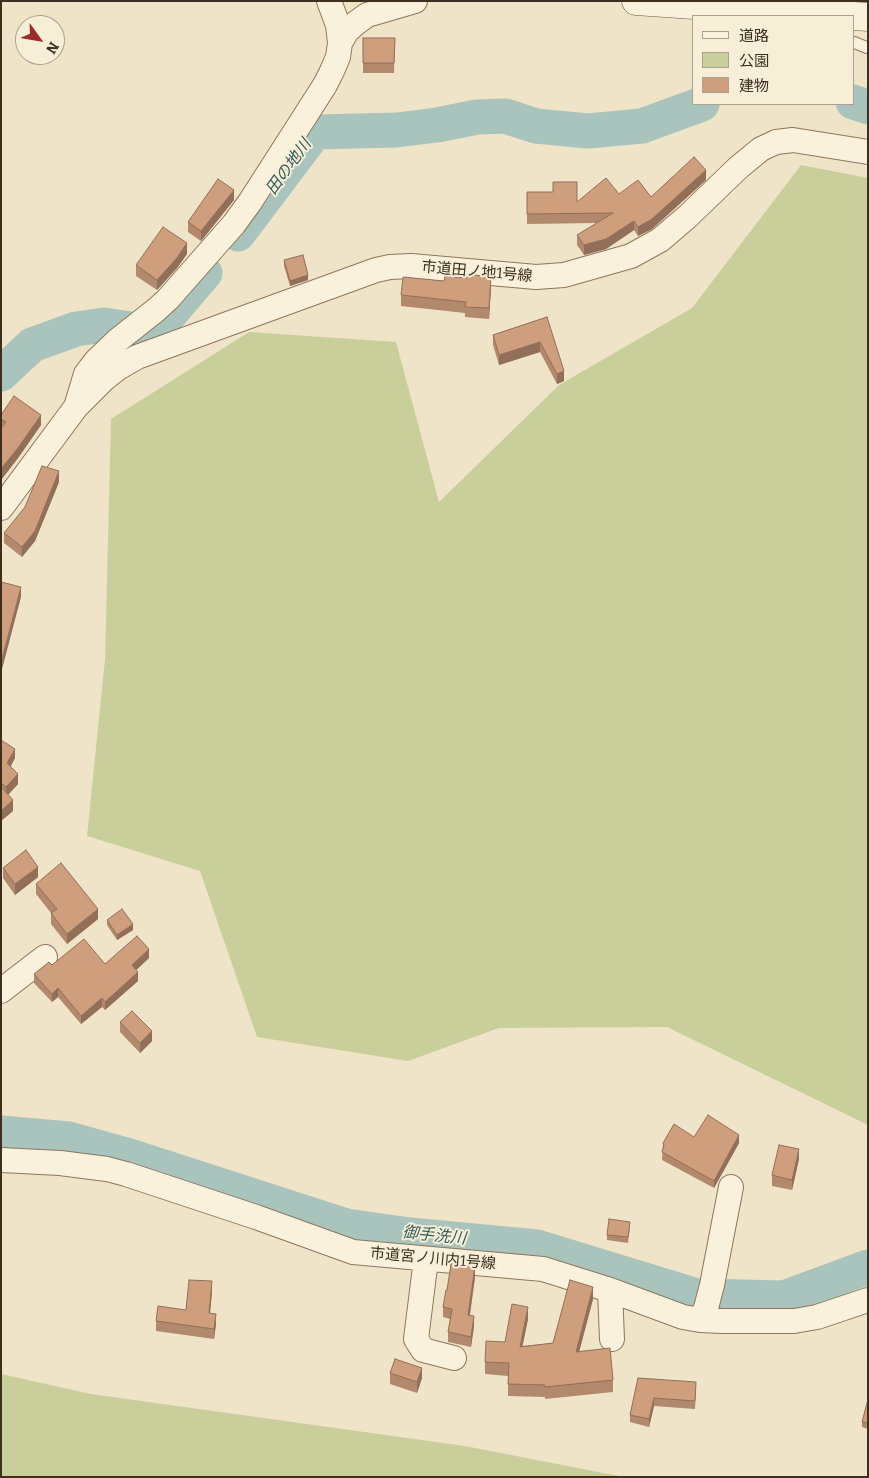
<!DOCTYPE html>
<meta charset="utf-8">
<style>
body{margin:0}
#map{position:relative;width:869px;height:1478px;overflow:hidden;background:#f0e4c8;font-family:Bitter,"Noto Sans JP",serif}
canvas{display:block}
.frame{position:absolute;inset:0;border:2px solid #3d2e20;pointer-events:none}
.legend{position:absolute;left:692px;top:15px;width:162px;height:90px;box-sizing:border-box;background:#f7eed8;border:1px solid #ada18e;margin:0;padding:6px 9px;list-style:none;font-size:15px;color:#3d2e20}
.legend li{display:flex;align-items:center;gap:10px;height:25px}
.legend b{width:25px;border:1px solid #ada18e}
.north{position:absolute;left:15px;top:15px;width:50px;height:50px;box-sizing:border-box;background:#f7eed8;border:1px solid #ada18e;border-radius:50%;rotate:122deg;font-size:14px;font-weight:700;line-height:20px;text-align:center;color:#3d2e20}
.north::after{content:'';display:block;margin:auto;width:18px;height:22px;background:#9e2a2b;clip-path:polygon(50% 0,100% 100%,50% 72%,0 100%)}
</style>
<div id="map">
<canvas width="869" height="1478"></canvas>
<div class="frame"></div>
<ul class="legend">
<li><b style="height:6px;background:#faf1dc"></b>道路</li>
<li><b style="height:14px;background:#c9cf9b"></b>公園</li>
<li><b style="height:14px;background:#cf9f7d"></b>建物</li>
</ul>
<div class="north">N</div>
</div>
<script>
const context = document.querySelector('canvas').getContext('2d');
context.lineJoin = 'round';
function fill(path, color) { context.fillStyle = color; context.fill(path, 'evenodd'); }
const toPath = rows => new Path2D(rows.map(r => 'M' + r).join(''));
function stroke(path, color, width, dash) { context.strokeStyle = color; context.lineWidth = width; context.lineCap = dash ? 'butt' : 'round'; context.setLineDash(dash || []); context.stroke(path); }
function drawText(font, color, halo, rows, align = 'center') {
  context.font = font + ' Bitter,"Noto Sans JP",serif'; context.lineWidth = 4; context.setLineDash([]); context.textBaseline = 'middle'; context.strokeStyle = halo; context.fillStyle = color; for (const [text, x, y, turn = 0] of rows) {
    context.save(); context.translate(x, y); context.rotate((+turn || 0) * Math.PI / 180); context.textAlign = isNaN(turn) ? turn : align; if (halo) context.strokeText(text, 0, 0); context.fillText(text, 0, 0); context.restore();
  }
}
fill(toPath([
 [801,165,868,178,868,1125,667,1027,499,1028,408,1061,257,1037,200,871,87,836,105,659,111,419,249,332,396,342,439,502,559,385,692,308],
 [1,1374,91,1394,465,1446,624,1477,1,1477]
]), '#c9cf9b');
stroke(toPath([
 [853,102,868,107],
 [238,234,315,132,397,130,437,125,477,117,505,116,536,126,588,131,642,126,702,104],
 [1,374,32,345,76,329,104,325,144,331,170,314,205,273],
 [1,1133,69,1139,123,1154,346,1226,410,1235,537,1247,697,1296,784,1298,868,1267]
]), '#a9c4bc', 35);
const lane = toPath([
 [853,42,868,48]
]);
const street = toPath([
 [340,43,347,31,356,23,367,15,415,1],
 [76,407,104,379,118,368,137,357,376,270,390,267,411,266,536,277,564,275,631,256,660,240,687,217,739,167,761,149,776,142,793,140,868,152],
 [1,508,76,407,86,374,96,361,118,340,156,310,168,299,234,224,250,202,325,85,332,71,338,57,340,43,338,25,329,1],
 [1,991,45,957],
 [1,1160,60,1163,107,1169,126,1174,256,1217,353,1252,543,1269,610,1290,683,1317,700,1320,722,1321,794,1321,817,1317,868,1300],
 [426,1259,416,1339,423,1350,454,1358],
 [610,1290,612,1339],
 [700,1320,706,1308,712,1285,731,1187]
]);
const secondary = toPath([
 [636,1,868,17]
]);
stroke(lane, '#8d765c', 13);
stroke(street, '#8d765c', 26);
stroke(secondary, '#6f573f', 29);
stroke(lane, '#faf1dc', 11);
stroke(street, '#faf1dc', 24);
stroke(secondary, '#faf1dc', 28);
fill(toPath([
 [363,38,395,38,394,73,363,73],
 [706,180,652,229,638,236,634,230,606,249,584,255,577,245,577,235,597,223,527,224,527,192,553,192,577,202,619,194,651,197],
 [234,200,201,241,188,232,188,222],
 [187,254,177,268,157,290,136,276,136,265],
 [284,260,308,280,290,286,284,266],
 [491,287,489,319,465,317,465,313,401,306,401,295],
 [547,317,564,381,557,384,540,352,499,365,493,345,493,335],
 [1,415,41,425,18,458,1,480],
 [59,482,35,541,22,557,4,543,4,533],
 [1,740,15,758,11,766,18,784,8,795,13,811,1,821],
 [3,868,38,877,15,895,3,878],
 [36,884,98,919,67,944,51,924,51,913,36,894],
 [107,920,133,930,117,940,107,925],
 [149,958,136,970,138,981,105,1010,102,1007,81,1024,58,997,52,1002,34,983,34,974,52,965,105,964],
 [120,1022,152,1041,140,1053,120,1032],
 [694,1137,739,1143,714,1188,662,1160,663,1143],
 [799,1159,792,1190,772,1186,772,1175],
 [630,1227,628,1243,607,1240,607,1235],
 [475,1277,470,1315,474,1326,471,1347,448,1342,448,1332,450,1319,443,1317,443,1307,447,1290],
 [212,1292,210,1313,216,1324,214,1339,156,1331,156,1321,186,1310],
 [593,1299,579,1351,613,1380,613,1392,545,1399,545,1397,508,1396,508,1376,485,1374,485,1362,528,1319,522,1346,553,1343],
 [390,1373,422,1378,417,1393,390,1384],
 [638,1378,696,1390,695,1409,654,1406,649,1427,630,1422,630,1415],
 [868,1403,868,1429,862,1427,862,1422]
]), '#b2896c');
fill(toPath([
 [706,170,706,180,652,229,638,236,638,227],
 [234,190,234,200,201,241,201,231],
 [634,221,634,230,606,249,584,255,584,245],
 [187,243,187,254,177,268,157,290,157,280],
 [308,275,308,280,290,286,290,281],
 [491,277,491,287,489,319,489,308],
 [540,342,540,352,499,365,499,355],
 [564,371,564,381,557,384,557,374],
 [41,415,41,425,18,458,1,480,1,469],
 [59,471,59,482,35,541,22,557,22,547],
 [21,587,21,597,1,673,1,663],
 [15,749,15,758,7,772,7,763],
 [18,774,18,784,6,797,6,787],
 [13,800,13,811,1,821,1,811],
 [38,867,38,877,15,895,15,884],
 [98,909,98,919,67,944,67,934],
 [133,924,133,930,117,940,117,935],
 [149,949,149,958,132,974,132,965],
 [138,972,138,981,105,1010,105,1002],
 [58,988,58,997,52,1002,52,994],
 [102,998,102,1007,81,1024,81,1016],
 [152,1031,152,1041,140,1053,140,1043],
 [739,1135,739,1143,714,1188,714,1181],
 [799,1149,799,1159,792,1190,792,1180],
 [475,1266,475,1277,468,1326,468,1315],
 [212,1281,212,1292,209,1323,209,1313],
 [593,1287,593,1299,576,1364,576,1352],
 [528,1307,528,1319,520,1359,520,1347],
 [216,1314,216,1324,214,1339,214,1329],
 [474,1316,474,1326,471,1347,471,1337],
 [422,1368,422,1378,417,1393,417,1382],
 [654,1398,654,1406,649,1427,649,1419]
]), '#916f58');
const building = toPath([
 [363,38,395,38,394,63,363,63,363,38],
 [694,157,706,170,652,219,638,227,634,221,606,239,584,245,577,235,613,213,527,214,527,192,553,192,553,182,577,182,577,202,606,178,619,194,638,180,651,197,694,157],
 [218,179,234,190,201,231,188,222,218,179],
 [163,227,187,243,177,258,157,280,136,265,163,227],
 [303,255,308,275,290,281,284,260,303,255],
 [467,274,491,277,489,308,465,307,466,302,401,295,403,277,444,281,445,276,467,278,467,274],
 [547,317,564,371,557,374,540,342,499,355,493,335,547,317],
 [14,396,41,415,18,448,1,469,1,428,6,422,1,419,1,415,14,396],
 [42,466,59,471,35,531,22,547,4,533,25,507,42,466],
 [1,582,21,587,1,663,1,582],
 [1,740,15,749,7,763,18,774,6,787,1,783,1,740],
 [1,787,13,800,1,811,1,787],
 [26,850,38,867,15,884,3,868,26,850],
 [61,863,98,909,67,934,51,913,57,909,36,884,61,863],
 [122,909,133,924,117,935,107,920,122,909],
 [137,936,149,949,132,965,138,972,105,1002,102,998,81,1016,58,988,52,994,34,974,49,962,52,965,84,939,105,964,137,936],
 [132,1011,152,1031,140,1043,120,1022,132,1011],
 [708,1115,739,1135,714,1181,662,1152,664,1145,663,1143,674,1124,694,1137,708,1115],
 [779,1145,799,1149,792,1180,772,1175,779,1145],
 [609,1219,630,1222,628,1237,607,1235,609,1219],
 [451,1264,475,1266,468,1315,474,1316,471,1337,448,1332,452,1309,443,1307,446,1290,447,1290,451,1264],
 [189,1280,212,1281,209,1313,216,1314,214,1329,156,1321,158,1306,186,1310,189,1280],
 [570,1280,593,1287,576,1352,610,1348,613,1380,545,1387,545,1385,508,1384,509,1363,485,1362,486,1341,505,1342,512,1304,528,1307,520,1347,553,1343,570,1280],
 [395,1359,422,1368,417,1382,390,1373,395,1359],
 [638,1378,696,1382,695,1401,654,1398,649,1419,630,1415,638,1378],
 [867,1403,868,1403,868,1423,862,1422,867,1403]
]);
fill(building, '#cf9f7d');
stroke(building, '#916f58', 1);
drawText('15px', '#3d2e20', '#f7eed8', [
 ["市道田ノ地1号線",477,272,5],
 ["市道宮ノ川内1号線",433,1259,5]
]);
drawText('italic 16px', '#2f5d5a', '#f7eed8', [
 ["田の地川",289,167,-54],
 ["御手洗川",434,1236,6]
]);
</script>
